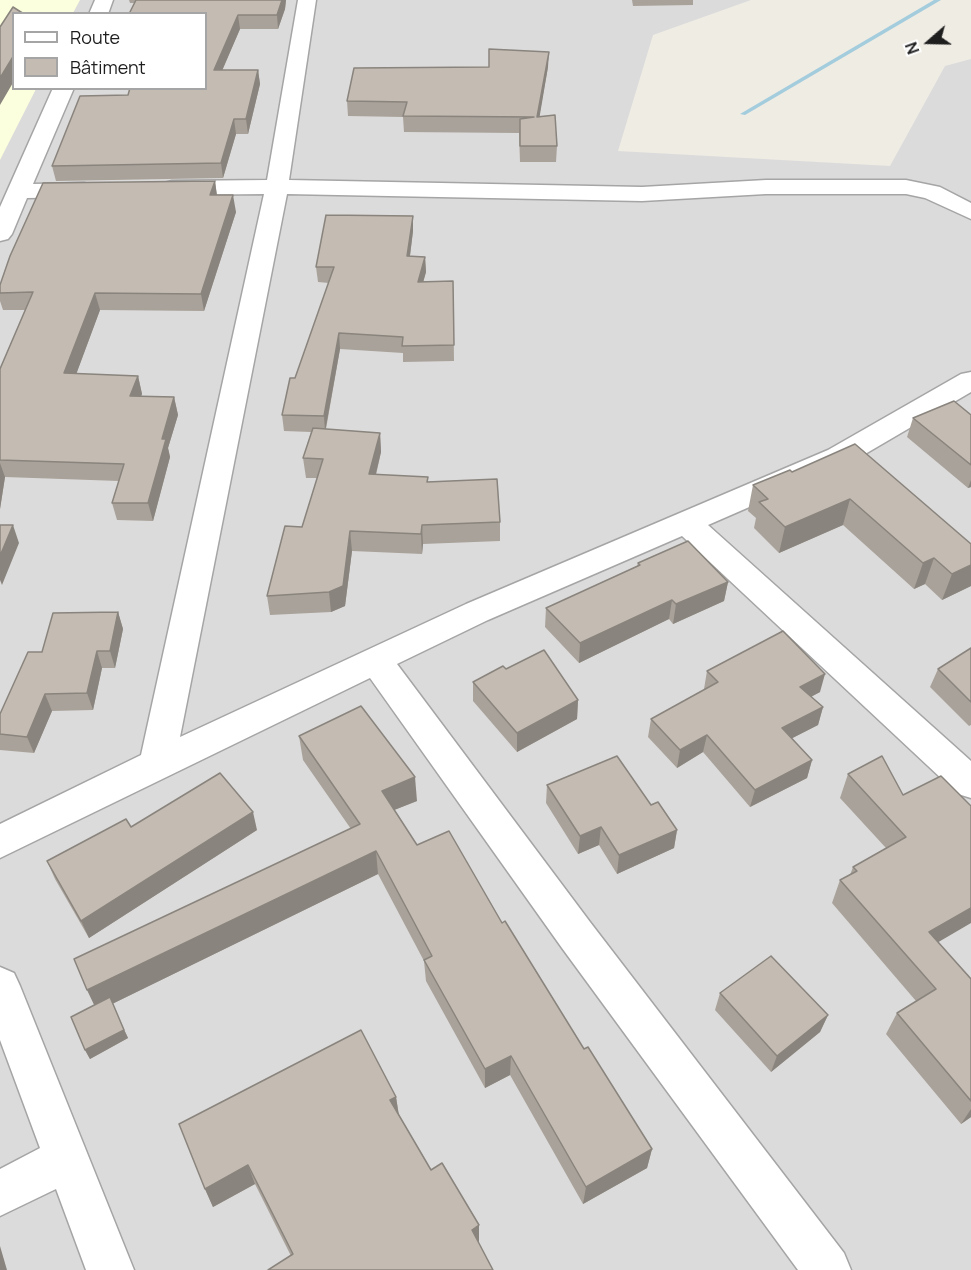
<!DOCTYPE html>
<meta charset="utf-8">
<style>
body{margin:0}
#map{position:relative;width:971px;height:1270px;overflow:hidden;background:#efece4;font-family:Manrope,sans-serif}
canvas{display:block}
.legend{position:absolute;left:12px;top:12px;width:195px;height:78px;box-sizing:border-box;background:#fff;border:2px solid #a5a5a5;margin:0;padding:8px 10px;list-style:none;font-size:18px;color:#1e1e1e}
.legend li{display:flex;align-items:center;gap:12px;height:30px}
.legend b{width:30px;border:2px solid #a5a5a5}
.north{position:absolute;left:899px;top:12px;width:60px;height:60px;-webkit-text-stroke:4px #fff;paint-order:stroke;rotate:250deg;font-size:16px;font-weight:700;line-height:24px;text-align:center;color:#1e1e1e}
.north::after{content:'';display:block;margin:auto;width:21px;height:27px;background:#1e1e1e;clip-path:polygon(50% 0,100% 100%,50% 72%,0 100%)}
</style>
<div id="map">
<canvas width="971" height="1270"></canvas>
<ul class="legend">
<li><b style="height:8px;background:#fff"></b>Route</li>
<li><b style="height:16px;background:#c4bcb3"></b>Bâtiment</li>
</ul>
<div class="north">N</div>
</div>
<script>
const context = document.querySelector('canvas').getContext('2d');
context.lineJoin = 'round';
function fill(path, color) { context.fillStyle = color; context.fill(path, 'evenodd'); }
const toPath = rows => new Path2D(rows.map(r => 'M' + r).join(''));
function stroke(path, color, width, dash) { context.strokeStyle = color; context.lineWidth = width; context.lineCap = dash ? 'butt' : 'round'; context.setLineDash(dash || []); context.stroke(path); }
fill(toPath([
 [0,0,751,0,653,35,618,151,890,166,945,66,971,59,971,1270,0,1270],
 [14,14,206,14,206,88,14,88]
]), '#dcdbdb');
fill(toPath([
 [0,0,80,0,73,13,14,14,14,88,36,89,0,160]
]), '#fcffdd');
fill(toPath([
 [934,0,941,0,745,115,740,114,934,0]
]), '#a3ccdd');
const minor = toPath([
 [95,0,113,0,108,14,89,14,95,0],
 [298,0,316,0,289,180,642,187,766,180,906,180,940,187,971,203,971,219,925,198,906,194,766,194,642,201,287,194,180,737,466,604,828,450,961,374,971,372,971,392,848,464,708,525,971,761,971,798,958,794,682,536,488,620,397,664,590,922,844,1253,851,1270,798,1270,562,948,370,678,0,858,0,824,141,755,264,194,172,195,164,193,161,188,164,183,172,181,267,180,298,0],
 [53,88,74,88,33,184,84,183,92,185,95,190,92,195,84,197,27,198,12,234,8,239,0,241,0,207,53,88],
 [0,967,14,973,20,986,134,1270,86,1270,56,1189,0,1216,0,1169,40,1148,0,1040,0,967]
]);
stroke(minor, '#a5a5a5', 3);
fill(minor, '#fff');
fill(toPath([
 [129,0,286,0,285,9,278,29,240,29,222,70,258,70,260,84,248,134,236,134,223,178,56,181,52,166,128,95,206,88,134,3,130,3],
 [632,0,693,0,693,5,633,6],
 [548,67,539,117,557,146,556,162,520,162,519,133,404,132,403,117,348,116,347,101],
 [215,181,217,195,236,212,204,311,100,310,76,374,138,376,142,394,141,396,174,397,178,415,168,448,170,457,153,521,117,520,112,503,119,481,5,477,0,509,0,369,25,310,3,310,0,301,0,285],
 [413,216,413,231,410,256,425,257,426,272,423,282,453,281,454,361,403,362,403,353,340,349,326,429,380,433,381,452,376,475,428,477,428,482,500,522,500,541,423,544,422,554,352,551,345,606,331,612,270,615,267,596,302,527,317,478,306,478,303,458,311,432,284,431,282,415,329,283,318,282,316,267],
 [971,415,971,487,968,488,907,437,913,418],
 [792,472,971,544,971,586,942,600,925,584,914,589,843,525,779,553,754,528,756,518,748,511,753,485],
 [638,563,728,582,724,601,673,624,669,619,579,663,545,627,546,608,637,566],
 [118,612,123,629,115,668,102,668,93,710,52,711,34,753,0,750,0,714,42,652],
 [971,648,971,725,969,726,930,687,938,669],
 [506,669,578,700,577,719,517,752,473,701,473,682],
 [707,671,820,692,811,697,823,707,818,725,792,738,812,760,807,778,750,807,703,752,677,768,648,737,651,719,704,690,704,689],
 [299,736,417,801,394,810,417,845,502,923,584,1049,652,1149,647,1168,583,1204,510,1075,485,1088,426,981,424,961,378,874,112,1004,128,1038,90,1059,85,1050,94,1005,351,829,303,760],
 [882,756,938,942,971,979,971,1117,961,1124,886,1034,897,1013,916,1001,832,903,840,880,850,875,853,867,886,848,840,798,848,774],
 [547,785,651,805,677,830,674,848,617,874,599,845,578,854,546,803],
 [131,827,257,830,89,938,55,879,47,861],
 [720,993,828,1015,820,1032,771,1072,715,1010],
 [396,1097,399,1115,431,1170,479,1225,479,1243,291,1256,255,1184,213,1207,205,1189]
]), '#a9a29a');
fill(toPath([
 [282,0,286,0,285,9,278,29,277,15],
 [238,15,240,29,216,85,214,70],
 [549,52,548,67,537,132,537,117],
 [14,55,14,81,0,105,0,78],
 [258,70,260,84,248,134,246,119],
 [234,119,236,134,223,178,221,163],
 [215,181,217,197,210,195],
 [233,195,236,212,204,311,201,294],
 [413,216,413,231,408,271,407,256],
 [425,257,426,272,419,297,418,282],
 [95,293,100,310,70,391,64,373],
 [339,333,340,349,325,432,324,416],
 [138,376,142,394,134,414,130,396],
 [174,397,178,415,168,448,170,457,153,521,148,503,162,439],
 [380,433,381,452,371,494,369,474],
 [0,463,5,477,0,509],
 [971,480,971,487,968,488],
 [850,499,843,525,779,553,785,527],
 [13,525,19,543,2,585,0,580,0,556],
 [422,525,423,544,422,554,421,534],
 [350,531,352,551,345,606,331,612,329,592],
 [934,558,925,584,914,589,923,563],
 [971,565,971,586,942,600,952,574],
 [728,582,724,601,673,624,676,604],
 [672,600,669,619,579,663,580,643],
 [118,612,123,629,115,668,110,651],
 [97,651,102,668,93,710,87,693],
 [825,674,820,692,795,705,800,687],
 [45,694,52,711,34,753,27,737],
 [578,700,577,719,517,752,517,733],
 [823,707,818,725,777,746,782,728],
 [707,735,703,752,677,768,680,750],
 [812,760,807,778,750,807,755,790],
 [415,777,417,801,384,814,382,791],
 [253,812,257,830,89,938,81,921],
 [601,827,599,845,578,854,580,836],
 [677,830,674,848,617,874,619,855],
 [376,851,378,874,112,1004,128,1038,90,1059,85,1050,97,1011,87,990],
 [971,908,971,923,918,954,929,932],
 [828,1015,820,1032,771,1072,777,1056],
 [511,1056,510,1075,485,1088,485,1069],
 [396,1097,399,1117,390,1100],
 [971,1109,971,1117,961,1124],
 [652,1149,647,1168,583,1204,586,1187],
 [248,1165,255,1184,213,1207,205,1189],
 [479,1225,479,1243,472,1248,472,1230],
 [0,1246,7,1270,0,1270]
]), '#89847d');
const building = toPath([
 [136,0,282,0,277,15,238,15,214,70,258,70,246,119,234,119,221,163,52,166,80,96,128,95,130,88,206,88,206,14,129,14,136,0],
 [13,7,24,14,14,14,14,55,0,78,0,27,13,7],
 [489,49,549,52,537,117,555,115,557,146,520,146,520,119,534,117,403,116,407,102,347,101,354,68,489,67,489,49],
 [215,181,210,195,233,195,201,294,95,293,64,373,138,376,130,396,174,397,162,439,166,439,148,503,112,503,124,464,0,460,0,369,33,292,0,293,0,285,10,256,43,183,215,181],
 [326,215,413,216,407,256,425,257,418,282,453,281,454,345,402,346,403,337,339,333,324,416,282,415,290,378,295,378,334,267,316,267,326,215],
 [954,401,971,415,971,465,913,418,954,401],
 [313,428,380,433,369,474,428,477,427,482,497,479,500,522,422,525,421,534,350,531,343,586,329,592,267,596,285,526,302,527,323,459,303,458,313,428],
 [855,444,971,544,971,565,952,574,934,558,923,563,850,499,785,527,759,502,768,499,753,485,790,470,792,472,855,444],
 [0,525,13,525,0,556,0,525],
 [688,541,728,582,676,604,672,600,580,643,546,608,640,565,638,563,688,541],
 [118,612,110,651,97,651,87,693,45,694,27,737,0,734,0,714,28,652,42,652,53,613,118,612],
 [783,631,825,674,800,687,823,707,782,728,812,760,755,790,707,735,680,750,651,719,718,682,707,671,783,631],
 [971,648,971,702,938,669,971,648],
 [544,650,578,700,517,733,473,682,503,666,506,669,544,650],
 [361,706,415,777,382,791,417,845,449,831,502,923,505,921,584,1049,588,1047,652,1149,586,1187,511,1056,485,1069,424,960,432,956,376,851,87,990,74,959,360,824,299,736,361,706],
 [617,756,651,805,658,802,677,830,619,855,601,827,580,836,547,785,617,756],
 [882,756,903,795,941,776,971,806,971,908,929,932,971,979,971,1101,897,1013,936,989,840,880,857,871,853,867,906,837,848,774,882,756],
 [220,773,253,812,81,921,47,861,126,819,131,827,220,773],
 [771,956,828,1015,777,1056,720,993,771,956],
 [110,997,124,1030,85,1050,71,1017,110,997],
 [361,1030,396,1097,390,1100,431,1170,442,1163,479,1225,472,1230,493,1270,268,1270,293,1254,248,1165,205,1189,179,1124,361,1030]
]);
fill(building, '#c4bcb3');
stroke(building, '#89847d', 1.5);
</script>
